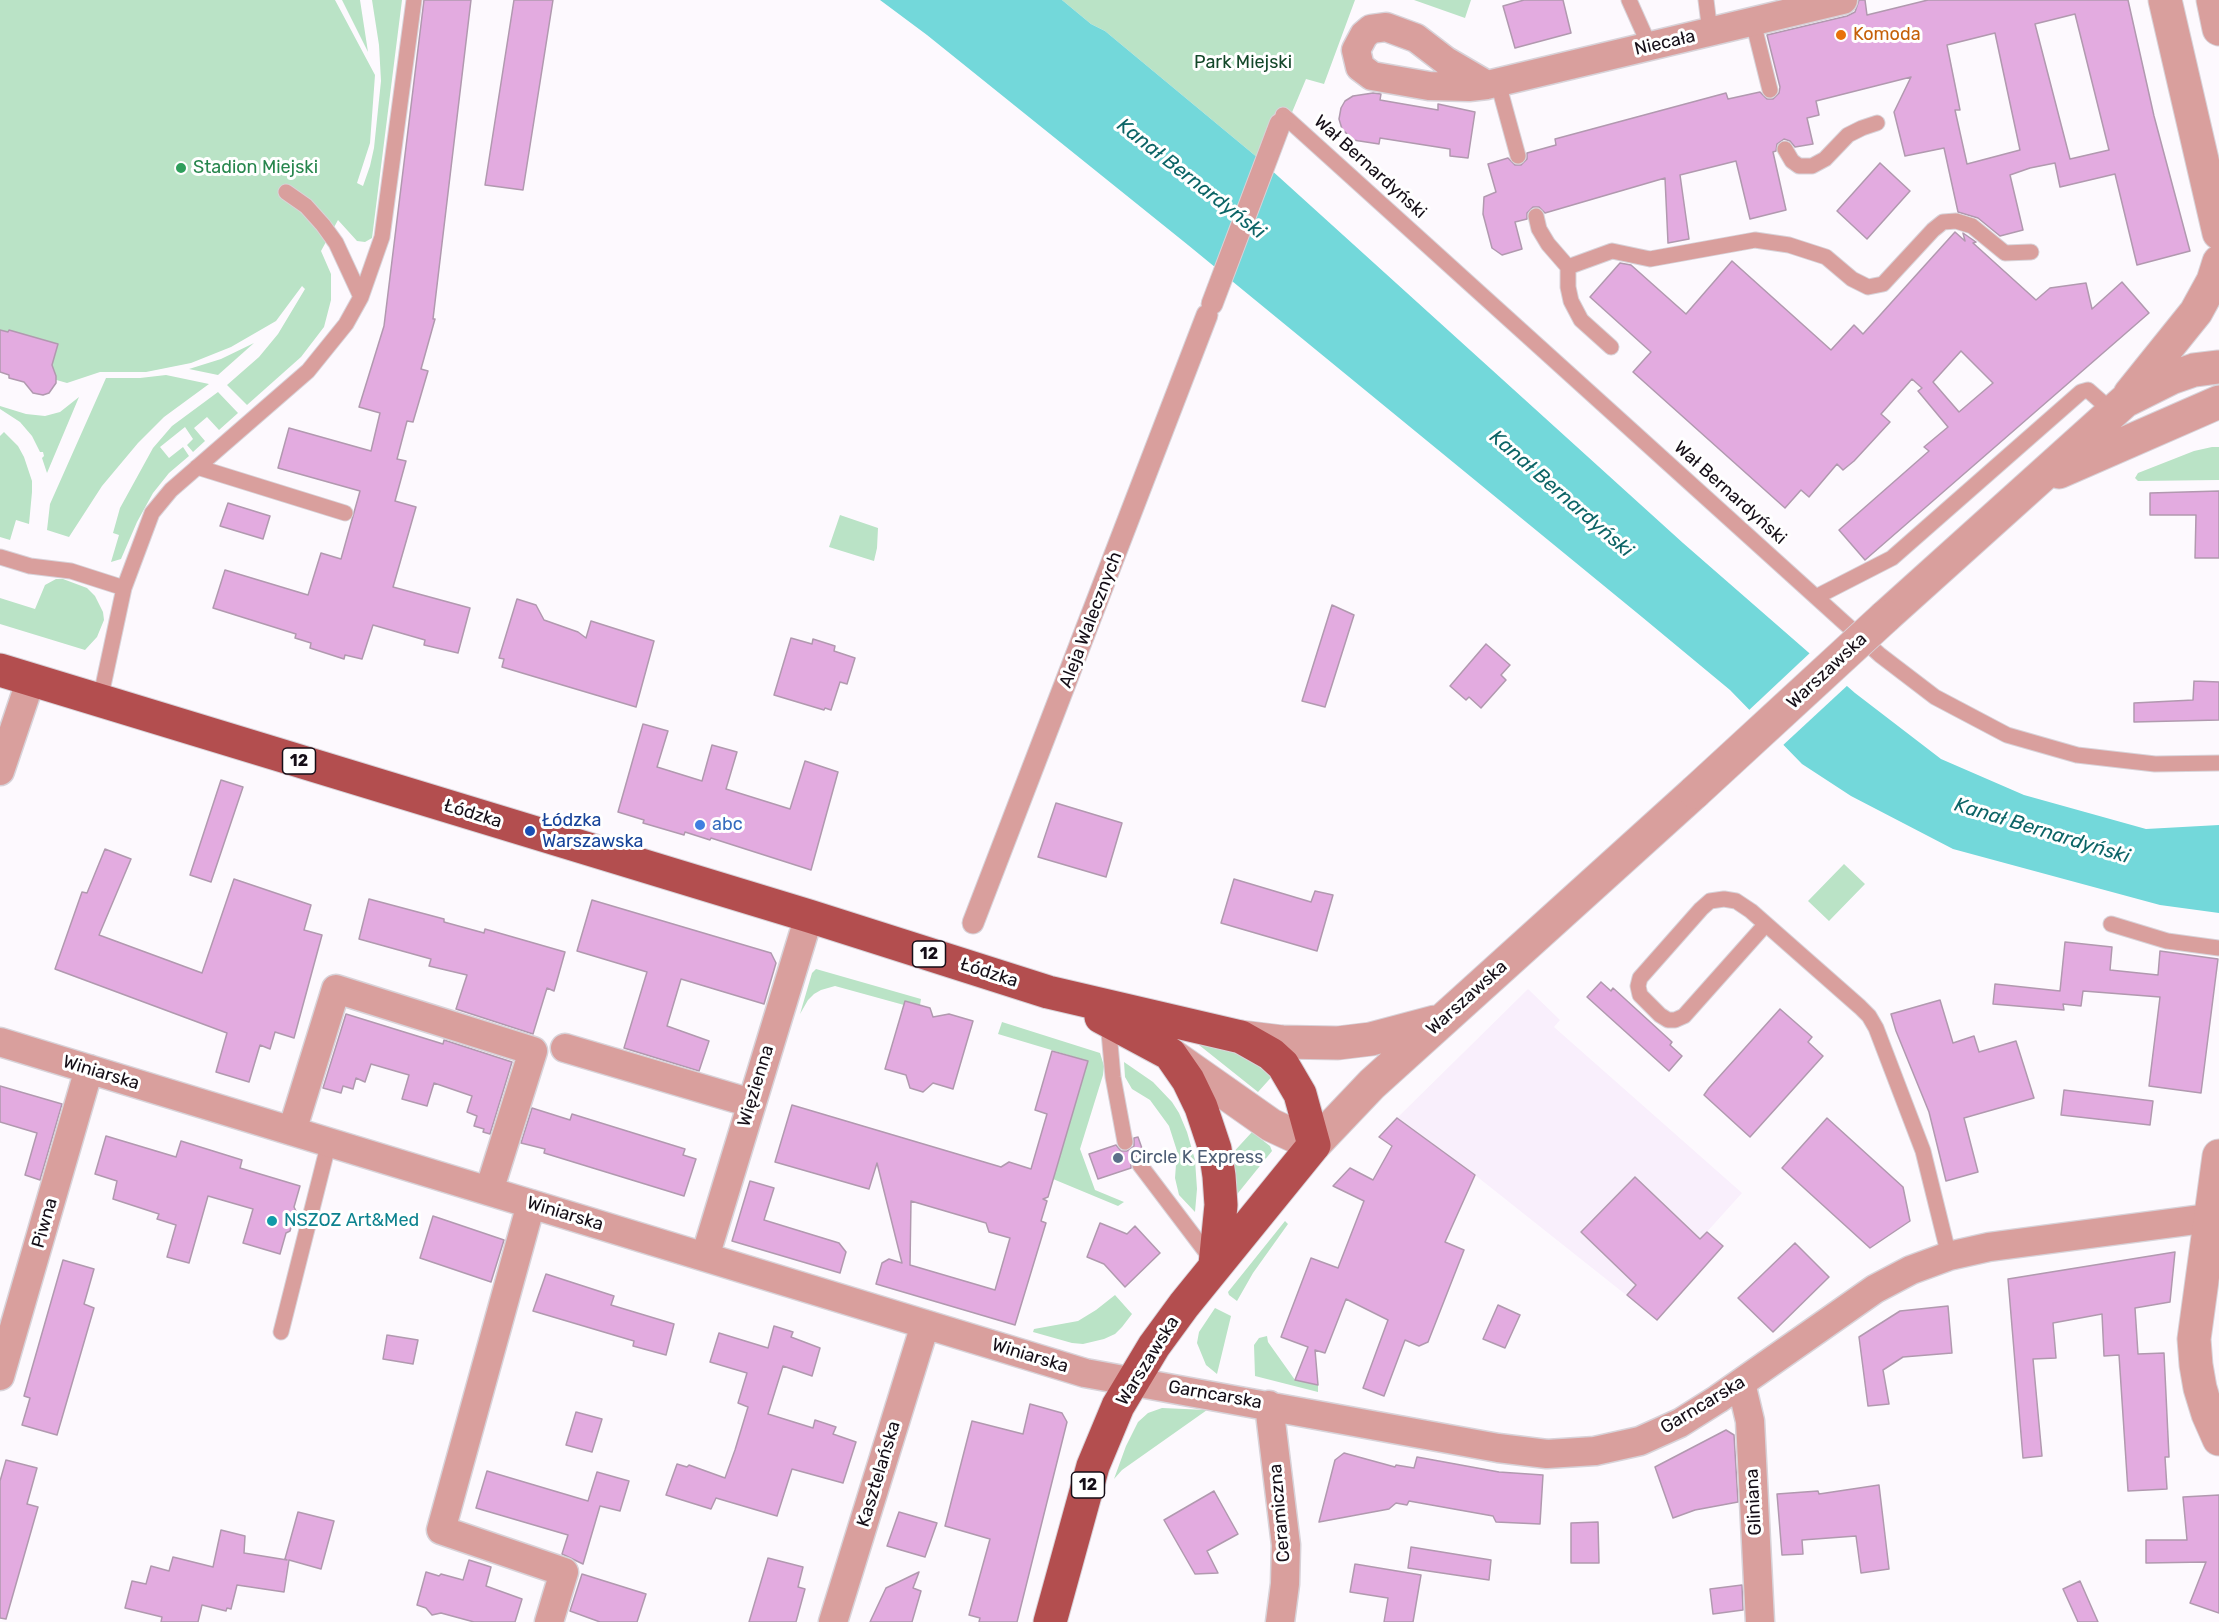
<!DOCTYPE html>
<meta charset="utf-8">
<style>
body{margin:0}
canvas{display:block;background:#fdf9fe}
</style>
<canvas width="2219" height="1622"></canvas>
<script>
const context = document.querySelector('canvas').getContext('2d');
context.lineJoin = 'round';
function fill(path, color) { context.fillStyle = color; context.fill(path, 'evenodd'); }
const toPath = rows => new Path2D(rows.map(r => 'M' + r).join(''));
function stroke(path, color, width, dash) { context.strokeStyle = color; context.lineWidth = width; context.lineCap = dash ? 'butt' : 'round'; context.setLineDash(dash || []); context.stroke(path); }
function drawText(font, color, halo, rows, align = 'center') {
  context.font = font + ' Rubik,sans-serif'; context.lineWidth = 6; context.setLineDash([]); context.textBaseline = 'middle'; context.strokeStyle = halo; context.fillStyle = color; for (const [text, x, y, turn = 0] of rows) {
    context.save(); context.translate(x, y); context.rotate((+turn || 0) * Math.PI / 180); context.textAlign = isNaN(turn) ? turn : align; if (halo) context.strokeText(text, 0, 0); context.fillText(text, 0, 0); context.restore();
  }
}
fill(toPath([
 [1528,989,1560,1020,1554,1027,1742,1193,1640,1306,1475,1175,1397,1118]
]), '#f9effc');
fill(toPath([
 [0,0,335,0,375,75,370,143,357,183,363,186,370,166,374,148,381,81,379,45,372,0,402,0,372,238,365,242,357,241,338,220,321,251,331,274,331,300,324,327,301,357,247,405,227,385,259,357,278,334,305,289,302,286,276,321,231,347,191,363,146,372,100,372,67,383,0,364],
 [342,0,360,0,368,52],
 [1062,0,1355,0,1324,84,1306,79,1285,129,1258,158,1105,31,1091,24],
 [1414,0,1471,0,1465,18],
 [254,343,218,375,189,369,221,359],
 [166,375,209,384,164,417,138,443,102,486,69,537,47,530,50,504,106,378,140,378],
 [218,392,238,413,219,430,207,417,194,428,205,441,193,452,187,445,193,439,185,427,160,447,169,458,183,447,189,456,169,473,153,493,137,522,121,559,111,562,119,535,113,533,120,508,153,448,172,426],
 [79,397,47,473,42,458,44,456,43,452,40,452,32,436,20,422,0,409,0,406,26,414,45,416,60,412],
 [4,432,18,446,24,457,32,481,32,492,29,524,16,520,10,540,0,537,0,436],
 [2212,447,2219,447,2219,480,2138,481,2135,478,2138,473,2194,451],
 [840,515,878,528,877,548,874,561,829,547],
 [56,579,63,579,87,588,95,596,103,612,104,620,97,637,85,650,0,624,0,598,35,609,45,585],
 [1844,864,1865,884,1829,921,1808,901],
 [816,969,921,999,920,1005,905,1001,904,1005,835,986,821,990,814,994,808,1000,800,1014,812,973],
 [1002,1022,1100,1053,1104,1066,1103,1075,1080,1149,1095,1190,1124,1202,1118,1206,1053,1179,1088,1061,998,1034],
 [1194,1041,1235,1048,1276,1072,1258,1092],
 [1124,1062,1153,1082,1172,1102,1179,1113,1187,1132,1195,1160,1197,1189,1195,1212,1179,1195,1175,1178,1177,1151,1169,1126,1150,1100,1132,1089,1125,1077],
 [1252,1132,1270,1146,1272,1151,1234,1198,1229,1157],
 [1285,1221,1288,1224,1253,1273,1237,1301,1229,1295,1228,1292],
 [1115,1295,1132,1314,1122,1327,1115,1334,1104,1339,1083,1344,1072,1343,1033,1332,1034,1329,1078,1321,1096,1310],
 [1215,1308,1231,1316,1217,1374,1206,1365,1197,1343,1199,1332],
 [1267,1336,1268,1342,1295,1380,1318,1385,1318,1392,1255,1376,1254,1345,1259,1338],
 [1162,1408,1207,1410,1122,1470,1114,1479,1126,1446,1138,1422,1148,1413]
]), '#bae3c6');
fill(toPath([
 [880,0,1062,0,1091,24,1105,31,1258,158,1683,543,1855,693,1941,759,2024,795,2146,829,2219,825,2219,913,2160,905,1953,849,1851,796,1802,764,1730,690,1642,617,1188,245,927,35]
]), '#73d8da');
fill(toPath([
 [1812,651,1849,684,1781,747,1747,712]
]), '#fdf9fe');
const building = toPath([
 [424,0,471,0,433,319,435,319,421,369,428,371,413,422,407,421,397,459,406,461,395,501,416,507,393,587,470,608,458,653,424,645,425,640,373,625,362,659,345,655,344,659,310,648,311,643,295,638,296,634,213,608,225,570,308,595,321,553,341,559,360,491,278,468,289,428,371,451,380,413,359,407,384,326,424,0],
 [514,0,553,0,523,190,485,185,514,0],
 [1524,0,1563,0,1571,33,1515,48,1503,6,1524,0],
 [1859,0,1865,0,1867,15,1928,0,2128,0,2154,116,2190,251,2137,265,2115,174,2060,187,2055,163,2030,168,2010,175,2023,230,2000,236,1978,218,1958,212,1944,148,1905,156,1894,112,1911,77,1816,101,1819,115,1807,118,1813,144,1795,147,1790,141,1784,139,1777,144,1776,151,1773,152,1786,210,1750,219,1736,161,1680,175,1689,239,1668,243,1665,178,1545,213,1539,207,1533,207,1527,213,1527,219,1515,222,1522,249,1502,255,1492,248,1483,214,1484,197,1496,192,1488,164,1508,158,1515,165,1521,165,1527,159,1527,153,1556,145,1555,139,1726,93,1728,99,1760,92,1767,99,1773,99,1779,93,1780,87,1767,35,1847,16,1855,12,1859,0],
 [2075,14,2109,150,2070,159,2035,24,2075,14],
 [1995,33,2020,150,1967,164,1955,110,1960,110,1947,45,1995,33],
 [1373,93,1381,94,1380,100,1438,110,1438,104,1475,112,1468,158,1450,156,1450,149,1380,138,1379,144,1353,140,1342,129,1339,119,1341,108,1345,101,1353,96,1373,93],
 [1880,163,1910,191,1867,239,1837,211,1880,163],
 [1955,232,1965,241,1963,233,1976,242,1973,243,2036,300,2050,288,2086,283,2092,309,2122,282,2149,313,1865,560,1839,530,1929,451,1924,447,1948,427,1918,391,1922,388,1912,379,1881,414,1890,422,1854,461,1843,470,1837,464,1809,497,1801,490,1785,508,1633,372,1651,352,1590,297,1620,263,1631,265,1686,314,1732,261,1831,350,1854,325,1863,334,1955,232],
 [1961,351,1993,383,1959,412,1933,382,1961,351],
 [0,330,8,332,9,330,58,344,52,365,56,376,56,383,49,393,43,395,33,393,24,382,9,378,9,375,0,372,0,330],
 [2219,491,2219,558,2195,558,2196,515,2150,515,2150,493,2219,491],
 [228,503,270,516,263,539,220,526,228,503],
 [517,599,536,605,544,620,578,632,586,638,591,621,654,641,636,707,502,667,504,659,499,658,517,599],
 [1332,605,1354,615,1325,707,1302,701,1332,605],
 [791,638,812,644,813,639,835,646,834,651,855,658,847,684,840,682,831,710,825,708,824,710,774,695,791,638],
 [1486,644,1510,665,1501,675,1506,680,1481,708,1469,697,1466,700,1450,686,1486,644],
 [2194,681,2219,682,2219,720,2134,722,2134,703,2193,700,2194,681],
 [643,724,668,731,657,767,702,781,712,745,737,752,726,789,790,809,805,761,838,772,811,870,711,838,710,840,685,832,684,835,643,823,644,820,618,812,643,724],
 [221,780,243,787,211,882,190,875,221,780],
 [1056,803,1122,823,1106,877,1038,857,1056,803],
 [105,849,131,859,99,935,202,973,234,879,311,905,304,930,322,935,294,1038,275,1032,270,1049,260,1045,249,1082,216,1072,227,1033,55,969,82,892,87,893,105,849],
 [1234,879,1311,902,1315,891,1333,895,1317,951,1221,923,1234,879],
 [369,899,444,919,444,922,484,933,485,929,565,952,554,991,547,988,533,1034,456,1009,467,975,429,966,431,959,359,939,369,899],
 [592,900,771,953,776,963,764,1004,681,979,667,1026,709,1041,699,1071,624,1048,647,972,577,951,592,900],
 [2065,942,2112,947,2110,970,2158,975,2160,951,2218,959,2201,1093,2149,1086,2160,997,2083,991,2081,1006,2063,1004,2064,1010,1993,1004,1995,984,2060,991,2065,942],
 [1601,982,1611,991,1613,988,1672,1042,1670,1045,1682,1056,1669,1071,1587,997,1601,982],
 [1940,1000,1953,1043,1974,1036,1979,1052,2016,1041,2034,1098,1964,1118,1978,1172,1946,1181,1929,1112,1896,1031,1891,1014,1940,1000],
 [905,1001,930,1008,933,1017,949,1014,973,1021,953,1089,933,1083,923,1092,910,1088,906,1075,885,1069,905,1001],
 [1780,1009,1812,1037,1808,1042,1823,1056,1750,1137,1704,1095,1709,1088,1780,1009],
 [346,1014,443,1044,444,1040,512,1062,490,1134,483,1132,484,1129,474,1126,477,1116,467,1112,472,1096,434,1083,427,1106,402,1099,409,1075,371,1064,365,1082,356,1078,353,1089,343,1086,341,1093,323,1088,346,1014],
 [1052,1051,1088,1061,1048,1197,1043,1199,1047,1201,1041,1221,1046,1223,1015,1325,876,1284,882,1263,889,1259,902,1263,877,1163,869,1189,775,1162,792,1105,1001,1167,1009,1162,1031,1169,1047,1114,1035,1110,1052,1051],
 [911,1201,986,1223,989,1232,1010,1238,995,1290,910,1265,911,1201],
 [0,1086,62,1104,40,1180,25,1175,37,1133,0,1122,0,1086],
 [2064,1090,2153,1101,2150,1125,2061,1115,2064,1090],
 [532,1108,570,1120,572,1114,685,1149,683,1155,696,1159,684,1196,544,1153,545,1149,521,1143,532,1108],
 [1397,1118,1475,1175,1445,1242,1464,1250,1428,1342,1419,1346,1405,1340,1384,1396,1363,1388,1388,1320,1346,1299,1325,1353,1315,1350,1318,1385,1295,1380,1308,1347,1281,1337,1311,1258,1338,1268,1364,1201,1333,1186,1350,1168,1373,1180,1392,1146,1379,1137,1397,1118],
 [1827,1118,1903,1187,1910,1221,1870,1248,1782,1168,1827,1118],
 [106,1136,176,1157,181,1141,242,1160,240,1168,300,1186,294,1207,296,1211,290,1231,286,1233,280,1254,243,1243,253,1209,208,1196,189,1263,167,1257,176,1225,157,1219,159,1214,113,1199,117,1181,95,1174,106,1136],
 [1138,1137,1145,1157,1139,1155,1135,1157,1131,1162,1131,1168,1098,1179,1089,1154,1116,1145,1121,1151,1127,1151,1134,1146,1134,1138,1138,1137],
 [1635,1177,1700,1239,1707,1232,1723,1246,1657,1320,1627,1295,1636,1285,1581,1232,1635,1177],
 [750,1181,774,1188,764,1220,839,1243,846,1252,840,1273,732,1241,750,1181],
 [433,1216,504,1240,491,1282,420,1258,433,1216],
 [1100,1223,1127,1234,1135,1226,1160,1253,1125,1287,1104,1264,1087,1257,1100,1223],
 [1795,1243,1829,1277,1773,1332,1738,1298,1795,1243],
 [2175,1252,2170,1302,2135,1308,2138,1354,2164,1353,2169,1457,2165,1457,2167,1489,2128,1491,2119,1355,2104,1356,2102,1314,2053,1323,2056,1358,2033,1359,2042,1456,2023,1458,2008,1279,2175,1252],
 [63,1260,94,1269,84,1304,94,1308,57,1435,22,1425,30,1398,24,1396,63,1260],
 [546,1274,614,1296,611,1305,674,1324,666,1355,633,1346,634,1341,533,1311,546,1274],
 [1498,1305,1520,1315,1505,1348,1483,1339,1498,1305],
 [1948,1306,1952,1353,1903,1357,1883,1370,1889,1404,1868,1406,1859,1337,1900,1311,1948,1306],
 [774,1326,793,1332,791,1337,820,1348,812,1376,783,1366,768,1414,813,1428,815,1420,836,1427,833,1434,856,1442,843,1483,792,1469,777,1516,716,1498,711,1509,666,1495,677,1464,687,1467,689,1465,725,1478,735,1450,748,1407,738,1403,747,1373,710,1362,719,1333,768,1348,774,1326],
 [387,1335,418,1340,413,1364,383,1359,387,1335],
 [1030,1404,1062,1413,1067,1422,1017,1622,979,1622,980,1618,969,1615,990,1539,945,1526,972,1421,1023,1434,1030,1404],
 [576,1412,602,1419,592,1452,566,1445,576,1412],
 [1726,1430,1734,1435,1738,1502,1695,1510,1673,1518,1655,1467,1726,1430],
 [1344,1453,1395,1467,1396,1465,1414,1468,1417,1457,1499,1472,1543,1475,1540,1524,1496,1522,1493,1516,1409,1501,1407,1505,1396,1503,1389,1509,1319,1522,1335,1460,1344,1453],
 [6,1460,37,1468,27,1504,38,1507,6,1619,0,1618,0,1481,6,1460],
 [487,1471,588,1501,597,1472,629,1481,620,1511,600,1506,583,1564,562,1554,568,1535,476,1508,487,1471],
 [1879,1485,1889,1569,1861,1573,1856,1536,1802,1540,1803,1554,1782,1555,1777,1494,1818,1491,1819,1494,1879,1485],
 [1214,1491,1238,1534,1207,1551,1218,1573,1195,1574,1164,1520,1214,1491],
 [2219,1495,2219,1613,2190,1603,2206,1562,2146,1563,2146,1540,2187,1540,2183,1497,2219,1495],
 [298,1512,334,1521,321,1569,289,1560,284,1592,237,1585,231,1609,227,1608,226,1611,202,1605,198,1622,161,1622,162,1617,125,1608,132,1581,146,1584,151,1566,169,1571,173,1557,213,1567,221,1530,245,1536,244,1553,287,1560,285,1559,298,1512],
 [899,1512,937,1523,925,1557,887,1546,899,1512],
 [1598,1522,1599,1563,1571,1563,1571,1523,1598,1522],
 [1411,1547,1491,1560,1489,1580,1408,1568,1411,1547],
 [768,1558,803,1567,798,1587,805,1589,796,1622,749,1622,768,1558],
 [469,1560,491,1567,486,1586,522,1599,515,1622,474,1622,441,1613,432,1615,426,1608,417,1605,426,1572,439,1576,441,1574,463,1580,469,1560],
 [1355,1564,1421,1575,1413,1622,1384,1622,1388,1598,1350,1592,1355,1564],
 [919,1572,913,1588,921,1591,912,1622,870,1622,886,1588,919,1572],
 [582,1574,646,1594,637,1622,600,1622,570,1611,582,1574],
 [2080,1581,2098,1622,2078,1622,2063,1589,2080,1581],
 [1742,1585,1743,1610,1713,1614,1710,1589,1742,1585]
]);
fill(building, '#e3abe0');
stroke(building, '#b199af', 1.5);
const service = toPath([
 [1629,0,1650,47],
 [1706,0,1710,32],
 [1753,22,1770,90],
 [1498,83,1518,156],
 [1283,115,1880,655,1935,697,2007,735,2077,755,2155,764,2219,763],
 [1785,149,1792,161,1799,166,1812,166,1825,159,1848,135,1862,128,1877,123],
 [286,192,306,206,323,225,336,243,361,297],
 [1536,216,1539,229,1548,244,1568,267,1568,287,1571,301,1581,320,1611,347],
 [1568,267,1612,251,1650,259,1755,240,1789,245,1826,257,1852,279,1868,287,1883,284,1933,230,1943,222,1956,221,1972,226,2005,253,2031,252],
 [197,467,345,513],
 [0,557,30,566,71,571,124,588],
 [1816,597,1892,558,2081,392,2088,390,2113,412],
 [100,700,124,588,152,513,171,490,308,371,346,324,361,297,382,237,414,0],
 [1766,924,1684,1016,1675,1020,1668,1020,1660,1015,1640,995,1638,986,1640,978,1701,909,1710,901,1724,899,1736,901,1751,911,1860,1007,1869,1016,1876,1028,1923,1151,1949,1256],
 [2111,924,2167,941,2219,948],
 [1108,1021,1113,1077,1125,1142],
 [1140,1165,1212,1260],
 [281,1332,329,1142]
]);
const pedestrian = toPath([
 [1212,304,1280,124],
 [973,923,1207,315]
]);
const minor = toPath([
 [1487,85,1446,61,1416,38,1386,27,1371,29,1364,35,1356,50,1360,67,1372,76,1429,86,1469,87,1487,85,1843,0],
 [0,771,31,679],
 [0,1042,1085,1373,1498,1448,1547,1454,1595,1451,1640,1441,1680,1423,1718,1399,1875,1289,1911,1270,1949,1256,1989,1247,2210,1218],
 [565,1048,751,1103],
 [292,1131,336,989,533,1051,489,1191],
 [531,1204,441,1530,564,1572,549,1622],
 [705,1257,809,916],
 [0,1376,89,1069],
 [1741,1383,1750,1421,1760,1622],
 [1269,1405,1286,1545,1285,1584,1280,1622],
 [833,1622,925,1325]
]);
const tertiary = toPath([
 [2165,0,2219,233],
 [2213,0,2219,29],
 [2130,394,2196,312,2213,281,2219,262],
 [2059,472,2219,402],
 [1885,617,2125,401,2171,378,2194,370,2219,367],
 [1241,1037,1282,1042,1338,1043,1371,1039,1435,1022],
 [1170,1054,1271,1125,1314,1145,1372,1084,1695,792],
 [2219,1156,2194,1339,2196,1365,2200,1388,2208,1414,2219,1439]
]);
const primary = toPath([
 [0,670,809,916,1048,992,1241,1037,1271,1054,1283,1065,1300,1094,1314,1145,1184,1305,1154,1346,1118,1406,1093,1466,1050,1622],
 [1101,1017,1170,1054,1188,1080,1201,1107,1215,1149,1219,1176,1221,1205,1215,1265]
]);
stroke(service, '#d8d3d9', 17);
stroke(pedestrian, '#d8d3d9', 23);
stroke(minor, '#d8d3d9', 31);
stroke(tertiary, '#d8d3d9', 35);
stroke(primary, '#d8d3d9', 35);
stroke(service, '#d99f9d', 15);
stroke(pedestrian, '#d99f9d', 21);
stroke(minor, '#d99f9d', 28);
stroke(tertiary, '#d99f9d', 33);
stroke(primary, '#b34e4f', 33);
const tertiaryBridge = toPath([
 [1695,792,1885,617]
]);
stroke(tertiaryBridge, '#d8d3d9', 35, []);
stroke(tertiaryBridge, '#d99f9d', 33);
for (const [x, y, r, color] of [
 [1841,35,6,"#e8710a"],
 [181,168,6,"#2e9e5b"],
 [700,825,6,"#3f7fe0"],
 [530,831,6,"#1a4fb4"],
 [1118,1158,6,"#5c6f8a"],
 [272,1221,6,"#0f9aa8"]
]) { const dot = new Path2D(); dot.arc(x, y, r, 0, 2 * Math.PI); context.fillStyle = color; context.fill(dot); stroke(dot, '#fff', 2); }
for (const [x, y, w] of [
 [299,761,33],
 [929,954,33],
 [1088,1485,33]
]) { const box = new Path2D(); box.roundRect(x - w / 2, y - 13, w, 26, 4.5); context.fillStyle = '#fff'; context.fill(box); stroke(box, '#150e17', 1.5); }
drawText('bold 16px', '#150e17', null, [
 ["12",299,761],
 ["12",929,954],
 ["12",1088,1485]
]);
drawText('18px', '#c56008', '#fff', [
 ["Komoda",1853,35]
], 'left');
drawText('18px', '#150e17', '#fff', [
 ["Niecała",1665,43,-13],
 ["Wał Bernardyński",1370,167,42],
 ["Wał Bernardyński",1730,493,42],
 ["Aleja Walecznych",1091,620,-69],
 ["Warszawska",1827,671,-43],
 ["Łódzka",473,814,17],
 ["Łódzka",989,973,18],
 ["Warszawska",1467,998,-42],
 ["Winiarska",101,1073,17],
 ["Więzienna",756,1086,-73],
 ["Winiarska",565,1214,17],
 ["Piwna",45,1223,-74],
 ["Winiarska",1030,1356,17],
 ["Warszawska",1148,1361,-58],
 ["Garncarska",1215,1395,10],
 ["Garncarska",1703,1405,-31],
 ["Kasztelańska",879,1474,-73],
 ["Gliniana",1754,1502,-93],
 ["Ceramiczna",1280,1513,-95]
]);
drawText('18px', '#134729', '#fff', [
 ["Park Miejski",1243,63]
]);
drawText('18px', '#27864d', '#fff', [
 ["Stadion Miejski",193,168]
], 'left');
drawText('18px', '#164399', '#fff', [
 ["Łódzka",542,821],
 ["Warszawska",542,842]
], 'left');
drawText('18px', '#366cbe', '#fff', [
 ["abc",712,825]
], 'left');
drawText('18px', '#4e5e75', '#fff', [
 ["Circle K Express",1130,1158]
], 'left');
drawText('18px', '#0d838f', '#fff', [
 ["NSZOZ Art&Med",284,1221]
], 'left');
drawText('italic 20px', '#0c6466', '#fff', [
 ["Kanał Bernardyński",1191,179,38],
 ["Kanał Bernardyński",1561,494,41],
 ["Kanał Bernardyński",2042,831,17]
]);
</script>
